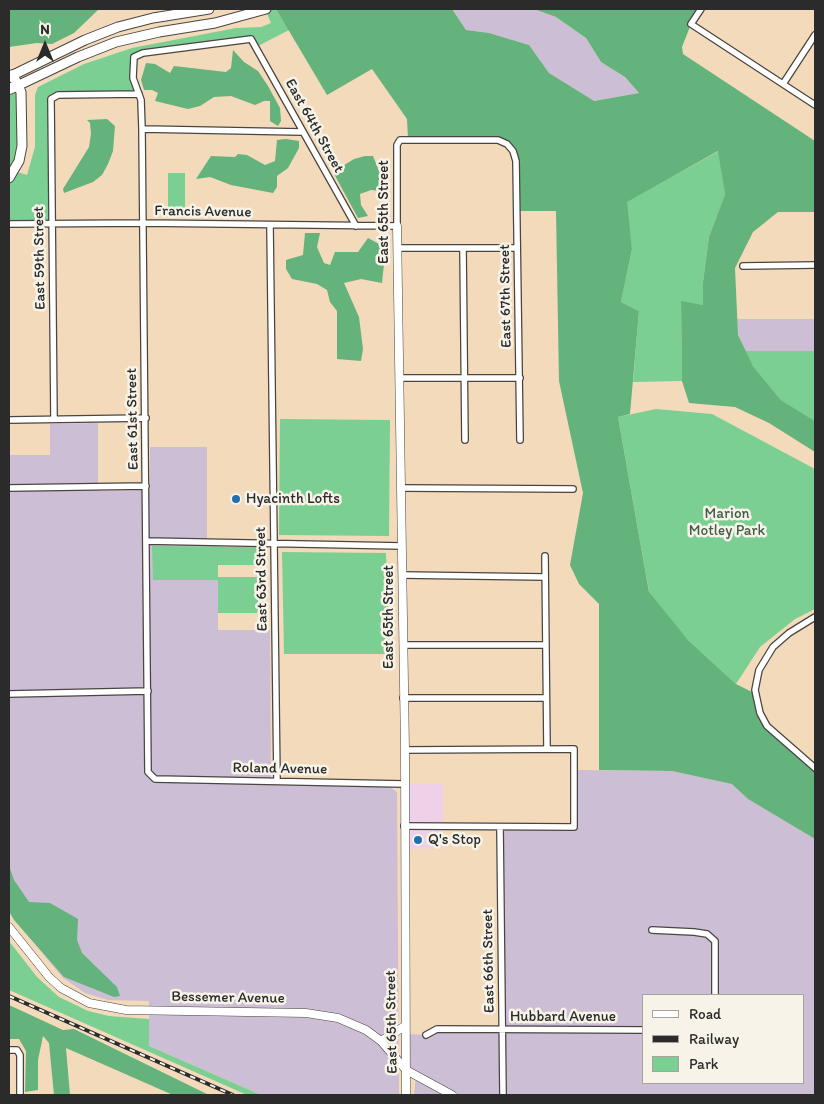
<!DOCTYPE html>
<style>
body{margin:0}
#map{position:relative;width:824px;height:1104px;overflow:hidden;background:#f3daba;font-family:Itim,sans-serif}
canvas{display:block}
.frame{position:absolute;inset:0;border:10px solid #2b2b2b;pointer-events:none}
.legend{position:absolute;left:642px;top:994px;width:162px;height:90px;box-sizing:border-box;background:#f7f3e8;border:1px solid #a5a39c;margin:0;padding:6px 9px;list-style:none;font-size:15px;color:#2b2b2b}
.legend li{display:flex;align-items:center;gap:10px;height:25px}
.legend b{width:25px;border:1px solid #a5a39c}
.north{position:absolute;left:20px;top:20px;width:50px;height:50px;-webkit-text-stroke:4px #f7f3e8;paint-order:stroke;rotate:0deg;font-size:14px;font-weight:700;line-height:20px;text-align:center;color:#2b2b2b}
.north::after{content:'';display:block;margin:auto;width:18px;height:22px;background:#2b2b2b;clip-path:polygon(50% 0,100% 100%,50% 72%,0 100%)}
</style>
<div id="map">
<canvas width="824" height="1104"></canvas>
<div class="frame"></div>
<ul class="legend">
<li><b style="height:6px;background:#fff"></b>Road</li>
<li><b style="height:6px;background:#2b2b2b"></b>Railway</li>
<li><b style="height:14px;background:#7bcf92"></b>Park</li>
</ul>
<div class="north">N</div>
</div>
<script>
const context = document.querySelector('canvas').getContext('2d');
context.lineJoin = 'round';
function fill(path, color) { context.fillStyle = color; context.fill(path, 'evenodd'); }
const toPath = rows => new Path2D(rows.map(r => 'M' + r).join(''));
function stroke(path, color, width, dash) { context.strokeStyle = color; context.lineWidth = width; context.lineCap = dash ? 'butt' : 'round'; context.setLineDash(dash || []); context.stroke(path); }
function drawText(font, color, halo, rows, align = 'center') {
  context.font = font + ' Itim,sans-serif'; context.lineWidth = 5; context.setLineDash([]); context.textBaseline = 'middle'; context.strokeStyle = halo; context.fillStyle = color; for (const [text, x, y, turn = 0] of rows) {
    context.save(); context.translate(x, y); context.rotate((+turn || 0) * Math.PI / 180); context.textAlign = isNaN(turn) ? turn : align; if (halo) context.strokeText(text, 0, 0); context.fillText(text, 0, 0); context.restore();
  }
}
fill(toPath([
 [404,784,443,784,443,848,404,849]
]), '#eed0e8');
fill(toPath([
 [452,9,534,9,556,17,586,38,601,62,625,77,639,93,593,101,549,73,529,45,489,33,466,30],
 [737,319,815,319,815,351,745,351,738,335],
 [98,423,98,491,150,490,150,447,207,447,207,545,218,546,218,630,270,630,271,785,390,787,397,792,399,1095,261,1095,149,1046,149,1001,108,1000,85,993,63,978,9,913,9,455,50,455,50,424],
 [574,770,672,771,733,784,748,799,815,839,815,1095,414,1095,416,1076,406,1070,405,1034,426,1035,429,1031,502,1029,500,827,574,827],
 [643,995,803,995,803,1083,643,1083]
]), '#ccbed4');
fill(toPath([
 [265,9,276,9,289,30,256,47,251,39,143,53,133,61,139,94,53,97,52,224,9,224,9,89,19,85,22,136,14,171,27,175,35,147,35,95,38,87,84,64,132,48,236,28,261,27,271,23],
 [719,151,725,194,709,237,703,282,703,305,681,302,682,381,633,382,639,311,621,302,632,249,626,202],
 [168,173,185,173,185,215,168,215],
 [745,351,815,351,815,421,781,400,753,366],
 [656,409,712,414,815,469,815,609,795,619,760,647,736,684,688,640,650,597,618,417],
 [280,419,390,420,389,536,279,535],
 [152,546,265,547,265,565,218,565,218,577,263,577,264,613,218,613,218,580,153,580],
 [282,552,386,553,390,654,284,654],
 [9,941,37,977,59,997,88,1011,109,1016,149,1019,149,1046,261,1095,247,1095,9,990]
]), '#7bcf92');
fill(toPath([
 [9,9,99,9,74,33,52,44,37,43,9,47],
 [276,9,452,9,466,30,489,33,529,45,549,73,594,101,639,93,625,77,601,62,586,38,556,17,534,9,701,9,691,24,682,47,683,54,815,141,815,212,778,212,753,232,735,268,738,335,753,366,781,400,815,421,815,452,769,423,735,407,689,403,682,381,681,301,703,305,703,282,709,237,725,194,718,151,627,202,632,249,621,302,639,311,630,414,618,417,649,592,688,640,736,684,756,694,767,726,815,768,815,839,748,799,732,784,672,771,599,770,599,604,579,584,570,565,583,493,559,381,556,211,517,211,513,151,499,140,408,138,407,119,372,69,327,95],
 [233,50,244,62,258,71,268,86,280,108,281,121,278,126,270,121,270,101,264,101,255,105,231,96,214,97,200,106,188,109,155,101,158,93,152,90,144,90,141,80,146,63,155,64,170,73,174,66,226,72,231,68],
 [107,119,115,126,113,151,108,164,102,175,93,182,64,193,63,189,89,147,91,134,90,123,87,120],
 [286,139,299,141,299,148,288,168,277,176,277,187,273,193,231,185,210,177,196,179,211,156,235,157,238,154,247,155,265,165,275,161,277,140],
 [365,156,373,156,385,186,381,191,371,190,360,194,361,205,368,216,358,218,333,172,354,159],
 [305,233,320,233,317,247,324,263,330,265,335,252,358,252,368,238,381,245,385,254,382,283,361,279,344,283,359,317,363,349,361,361,337,359,337,311,330,302,327,290,317,284,292,279,286,269,286,260,303,255],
 [9,866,14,880,29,902,50,903,78,919,77,940,82,953,117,987,120,996,114,997,64,977,14,920,9,911],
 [9,1005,63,1030,74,1029,209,1095,173,1095,66,1048,70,1095,54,1095,49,1043,43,1036,38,1060,38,1090,25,1092,26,1051,19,1039,9,1039]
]), '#64b27c');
const street = toPath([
 [701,9,691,24,815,105],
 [783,84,815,35],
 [142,129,302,132],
 [9,224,142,223,397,226,397,145,400,140,498,140,507,144,513,151,516,161,520,440],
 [270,226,277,781],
 [356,226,251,39,143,53,134,57,133,78,141,100,142,129,148,772,155,779,404,784],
 [397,248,517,248],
 [463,248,465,440],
 [743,266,815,265],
 [399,378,520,378],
 [54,419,51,99,58,95,139,94],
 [9,420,146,418],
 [9,488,146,486],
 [402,488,573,489],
 [146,541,402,546],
 [545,556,547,749],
 [402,575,545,577],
 [815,617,789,633,773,647,759,670,755,690,760,713,767,726,815,768],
 [403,645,546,645],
 [9,694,148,691],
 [403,698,546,698],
 [404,826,574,827,574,749,405,750],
 [500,827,503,1095],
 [652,930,694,932,707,934,715,941,715,995],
 [426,1035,437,1029,643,1030],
 [9,1050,17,1050,20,1055,20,1095]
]);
const secondary = toPath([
 [397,226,405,750,406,1095],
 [9,927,49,977,61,988,89,1003,126,1010,306,1013,338,1018,366,1030,381,1041,406,1070,452,1095],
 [381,1041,405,1026]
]);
const primary = toPath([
 [19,85,78,57,116,42,159,32,215,23,266,9],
 [9,178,19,161,22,146,21,92,13,75,85,40,118,27,153,18,209,9]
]);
const highway = toPath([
 [9,77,13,75],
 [9,89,19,85]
]);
stroke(street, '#494540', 8);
stroke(secondary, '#494540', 9);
stroke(primary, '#494540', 11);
stroke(highway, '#494540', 12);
stroke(street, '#fff', 5.5);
stroke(secondary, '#fff', 8);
stroke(primary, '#fff', 9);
stroke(highway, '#fff', 10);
const rail = toPath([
 [9,996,233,1095]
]);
stroke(rail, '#2b2b2b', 4);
stroke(rail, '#f7f3e8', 2, [5.5]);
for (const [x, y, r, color] of [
 [236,499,5,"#1f6fb2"],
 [418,840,5,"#1f6fb2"]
]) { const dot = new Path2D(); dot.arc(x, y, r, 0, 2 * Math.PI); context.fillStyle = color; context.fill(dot); stroke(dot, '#f7f3e8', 2); }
drawText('15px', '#2b2b2b', '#f7f3e8', [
 ["East 64th Street",314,126,61],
 ["Francis Avenue",203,212,1],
 ["East 65th Street",384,212,-90],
 ["East 59th Street",40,258,-91],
 ["East 67th Street",506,296,-91],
 ["East 61st Street",133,419,-91],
 ["East 63rd Street",262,579,-91],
 ["East 65th Street",389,617,-90],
 ["Roland Avenue",280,769,1],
 ["East 66th Street",489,961,-91],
 ["Bessemer Avenue",228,998,1],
 ["Hubbard Avenue",563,1017],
 ["East 65th Street",392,1022,-91]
]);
drawText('15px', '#2b2b2b', '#f7f3e8', [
 ["Hyacinth Lofts",246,499],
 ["Q's Stop",428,840]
], 'left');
drawText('15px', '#435c4a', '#f7f3e8', [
 ["Marion",727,514],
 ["Motley Park",727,531]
]);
</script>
